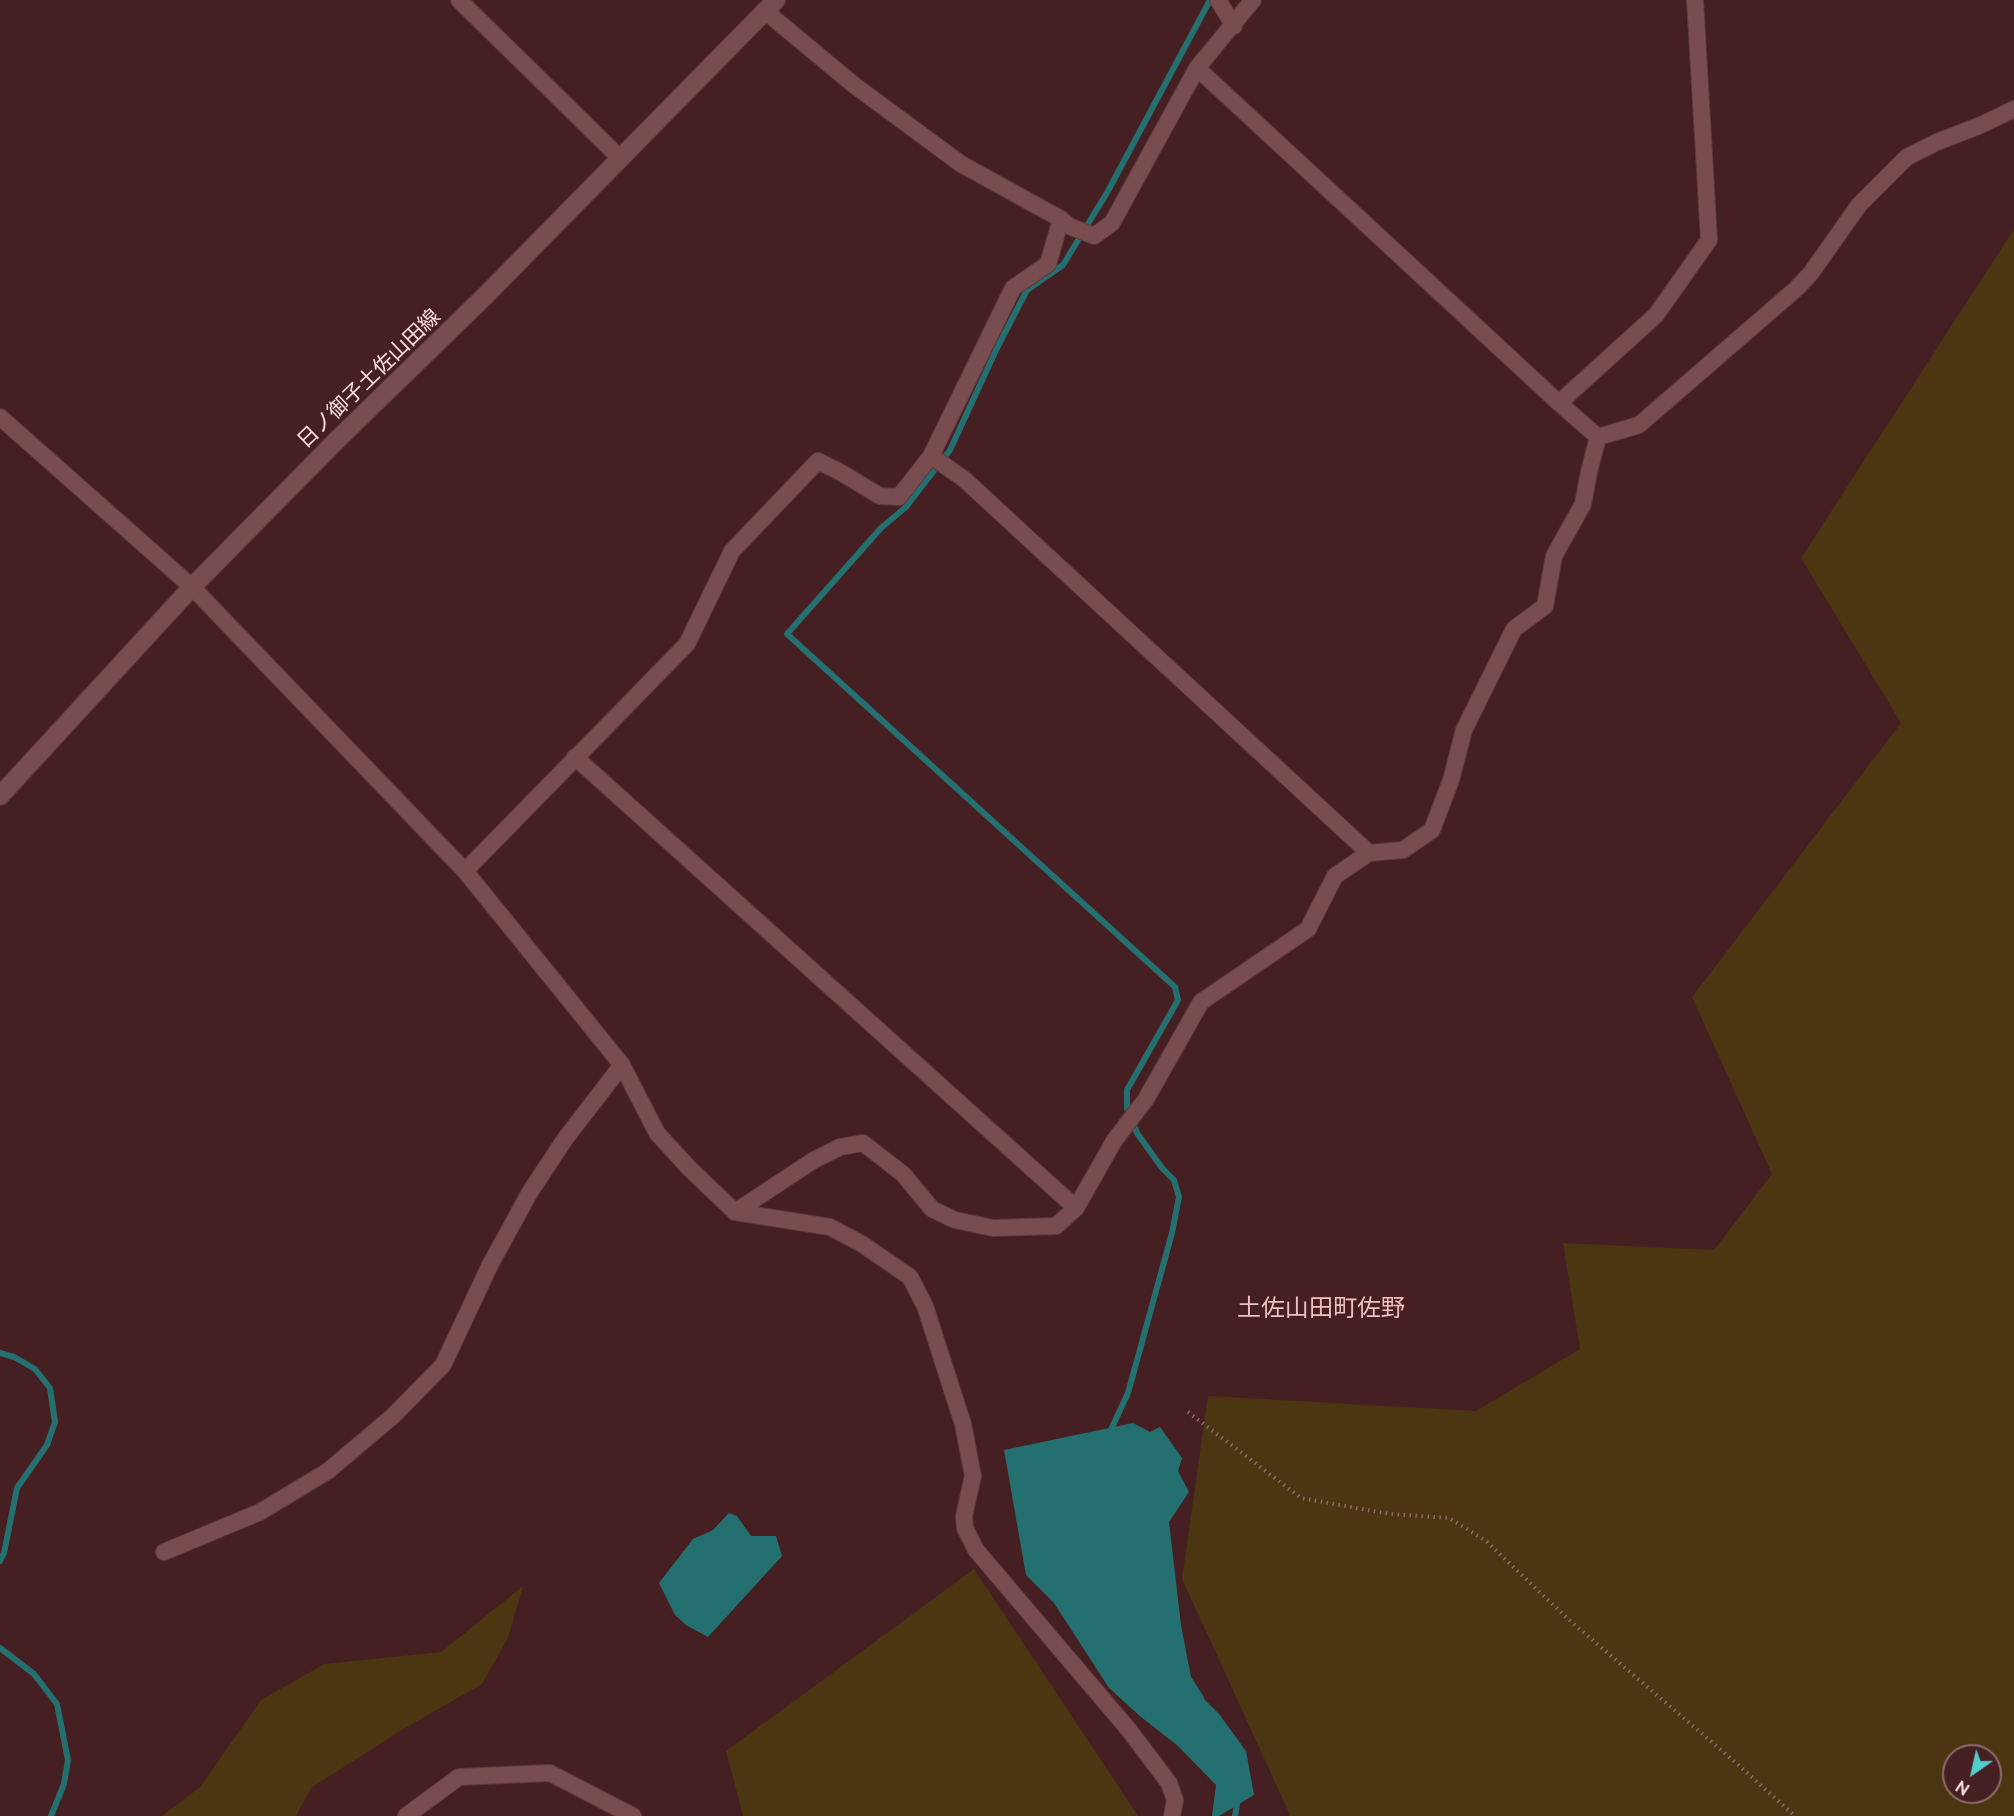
<!DOCTYPE html>
<meta charset="utf-8">
<style>
body{margin:0}
#map{position:relative;width:2014px;height:1816px;overflow:hidden;background:#451f22;font-family:Raleway,sans-serif}
canvas{display:block}
.north{position:absolute;left:1942px;top:1744px;width:60px;height:60px;box-sizing:border-box;background:#451f22;border:2px solid #8d6b6e;border-radius:50%;rotate:214deg;font-size:16px;font-weight:700;line-height:24px;text-align:center;color:#f9dedf}
.north::after{content:'';display:block;margin:auto;width:21px;height:27px;background:#52cdce;clip-path:polygon(50% 0,100% 100%,50% 72%,0 100%)}
</style>
<div id="map">
<canvas width="2014" height="1816"></canvas>
<div class="north">N</div>
</div>
<script>
const context = document.querySelector('canvas').getContext('2d');
context.lineJoin = 'round';
function fill(path, color) { context.fillStyle = color; context.fill(path, 'evenodd'); }
const toPath = rows => new Path2D(rows.map(r => 'M' + r).join(''));
function stroke(path, color, width, dash) { context.strokeStyle = color; context.lineWidth = width; context.lineCap = dash ? 'butt' : 'round'; context.setLineDash(dash || []); context.stroke(path); }
function drawText(font, color, halo, rows, align = 'center') {
  context.font = font + ' Raleway,"Noto Sans JP",sans-serif'; context.lineWidth = 4.5; context.setLineDash([]); context.textBaseline = 'middle'; context.strokeStyle = halo; context.fillStyle = color; for (const [text, x, y, turn = 0] of rows) {
    context.save(); context.translate(x, y); context.rotate((+turn || 0) * Math.PI / 180); context.textAlign = isNaN(turn) ? turn : align; if (halo) context.strokeText(text, 0, 0); context.fillText(text, 0, 0); context.restore();
  }
}
fill(toPath([
 [2014,229,2014,1816,1287,1816,1290,1815,1182,1579,1208,1396,1476,1411,1580,1349,1563,1243,1714,1250,1772,1174,1692,997,1901,723,1801,558],
 [1954,1756,1990,1756,1990,1792,1954,1792],
 [974,1569,1138,1816,743,1816,726,1751],
 [523,1586,508,1638,482,1684,405,1728,311,1788,296,1816,162,1816,200,1787,261,1700,324,1664,441,1652]
]), '#4c3511');
fill(toPath([
 [1133,1423,1150,1432,1160,1427,1182,1458,1178,1471,1189,1492,1169,1522,1181,1625,1193,1688,1219,1714,1246,1751,1254,1795,1219,1816,1212,1816,1216,1785,1178,1746,1141,1717,1109,1688,1054,1603,1026,1575,1004,1450],
 [729,1513,737,1516,751,1536,776,1536,782,1556,708,1637,686,1625,675,1615,659,1583,693,1539,713,1530]
]), '#247071');
stroke(toPath([
 [0,1353,14,1357,35,1369,50,1388,55,1422,47,1445,17,1488,4,1553,0,1561],
 [1109,1434,1128,1393,1172,1233,1179,1197,1174,1180,1162,1168,1137,1133,1127,1109,1127,1090,1178,1000,1175,987,787,634,881,528,906,507,950,450,997,348,1027,290,1063,265,1108,191,1210,0],
 [0,1648,34,1674,57,1704,68,1760,64,1784,51,1816],
 [1189,1679,1201,1698],
 [1235,1816,1238,1799]
]), '#247071', 6);
const street = toPath([
 [459,0,620,158],
 [1218,0,1234,26],
 [765,11,854,85,961,164,1061,219,1069,226,1094,236,1112,223,1197,68,1253,0],
 [1197,68,1559,403,1598,437],
 [1559,403,1656,315,1709,240,1695,0],
 [0,417,192,587,465,871,622,1065,657,1133,689,1168,735,1212,830,1227,862,1244,910,1277,925,1306,963,1424,973,1476,964,1516,965,1528,976,1550,1129,1730,1169,1783,1175,1800,1172,1816],
 [1598,437,1639,425,1796,289,1811,273,1859,205,1907,157,1937,142,1981,125,2014,109],
 [931,456,964,479,1369,853],
 [575,757,1076,1208],
 [465,871,687,644,732,551,818,461,840,472,880,496,899,497,931,456,1013,288,1048,264,1061,219],
 [735,1212,814,1160,840,1147,863,1143,903,1174,932,1209,955,1220,993,1228,1056,1226,1076,1208,1114,1141,1146,1099,1201,1002,1308,929,1335,876,1369,853,1403,850,1432,830,1451,780,1464,730,1514,629,1545,606,1554,556,1583,504,1589,472,1598,437],
 [164,1552,260,1512,328,1471,393,1416,443,1365,490,1265,530,1192,565,1139,622,1065],
 [406,1816,459,1777,550,1773,633,1816]
]);
const secondary = toPath([
 [0,796,192,587,336,441,486,295,776,0]
]);
stroke(street, '#5c3a3f', 18);
stroke(secondary, '#5c3a3f', 20);
stroke(toPath([
 [1188,1412,1301,1498,1390,1514,1449,1518,1486,1541,1568,1619,1735,1762,1795,1816]
]), '#8c6a6c', 4, [1.5, 4.5]);
stroke(street, '#794d50', 16);
stroke(secondary, '#794d50', 18);
drawText('21px', '#f9dedf', '#451f22', [
 ["日ノ御子土佐山田線",369,379,-44]
]);
drawText('24px', '#f3bfc1', '#451f22', [
 ["土佐山田町佐野",1321,1309]
]);
</script>
